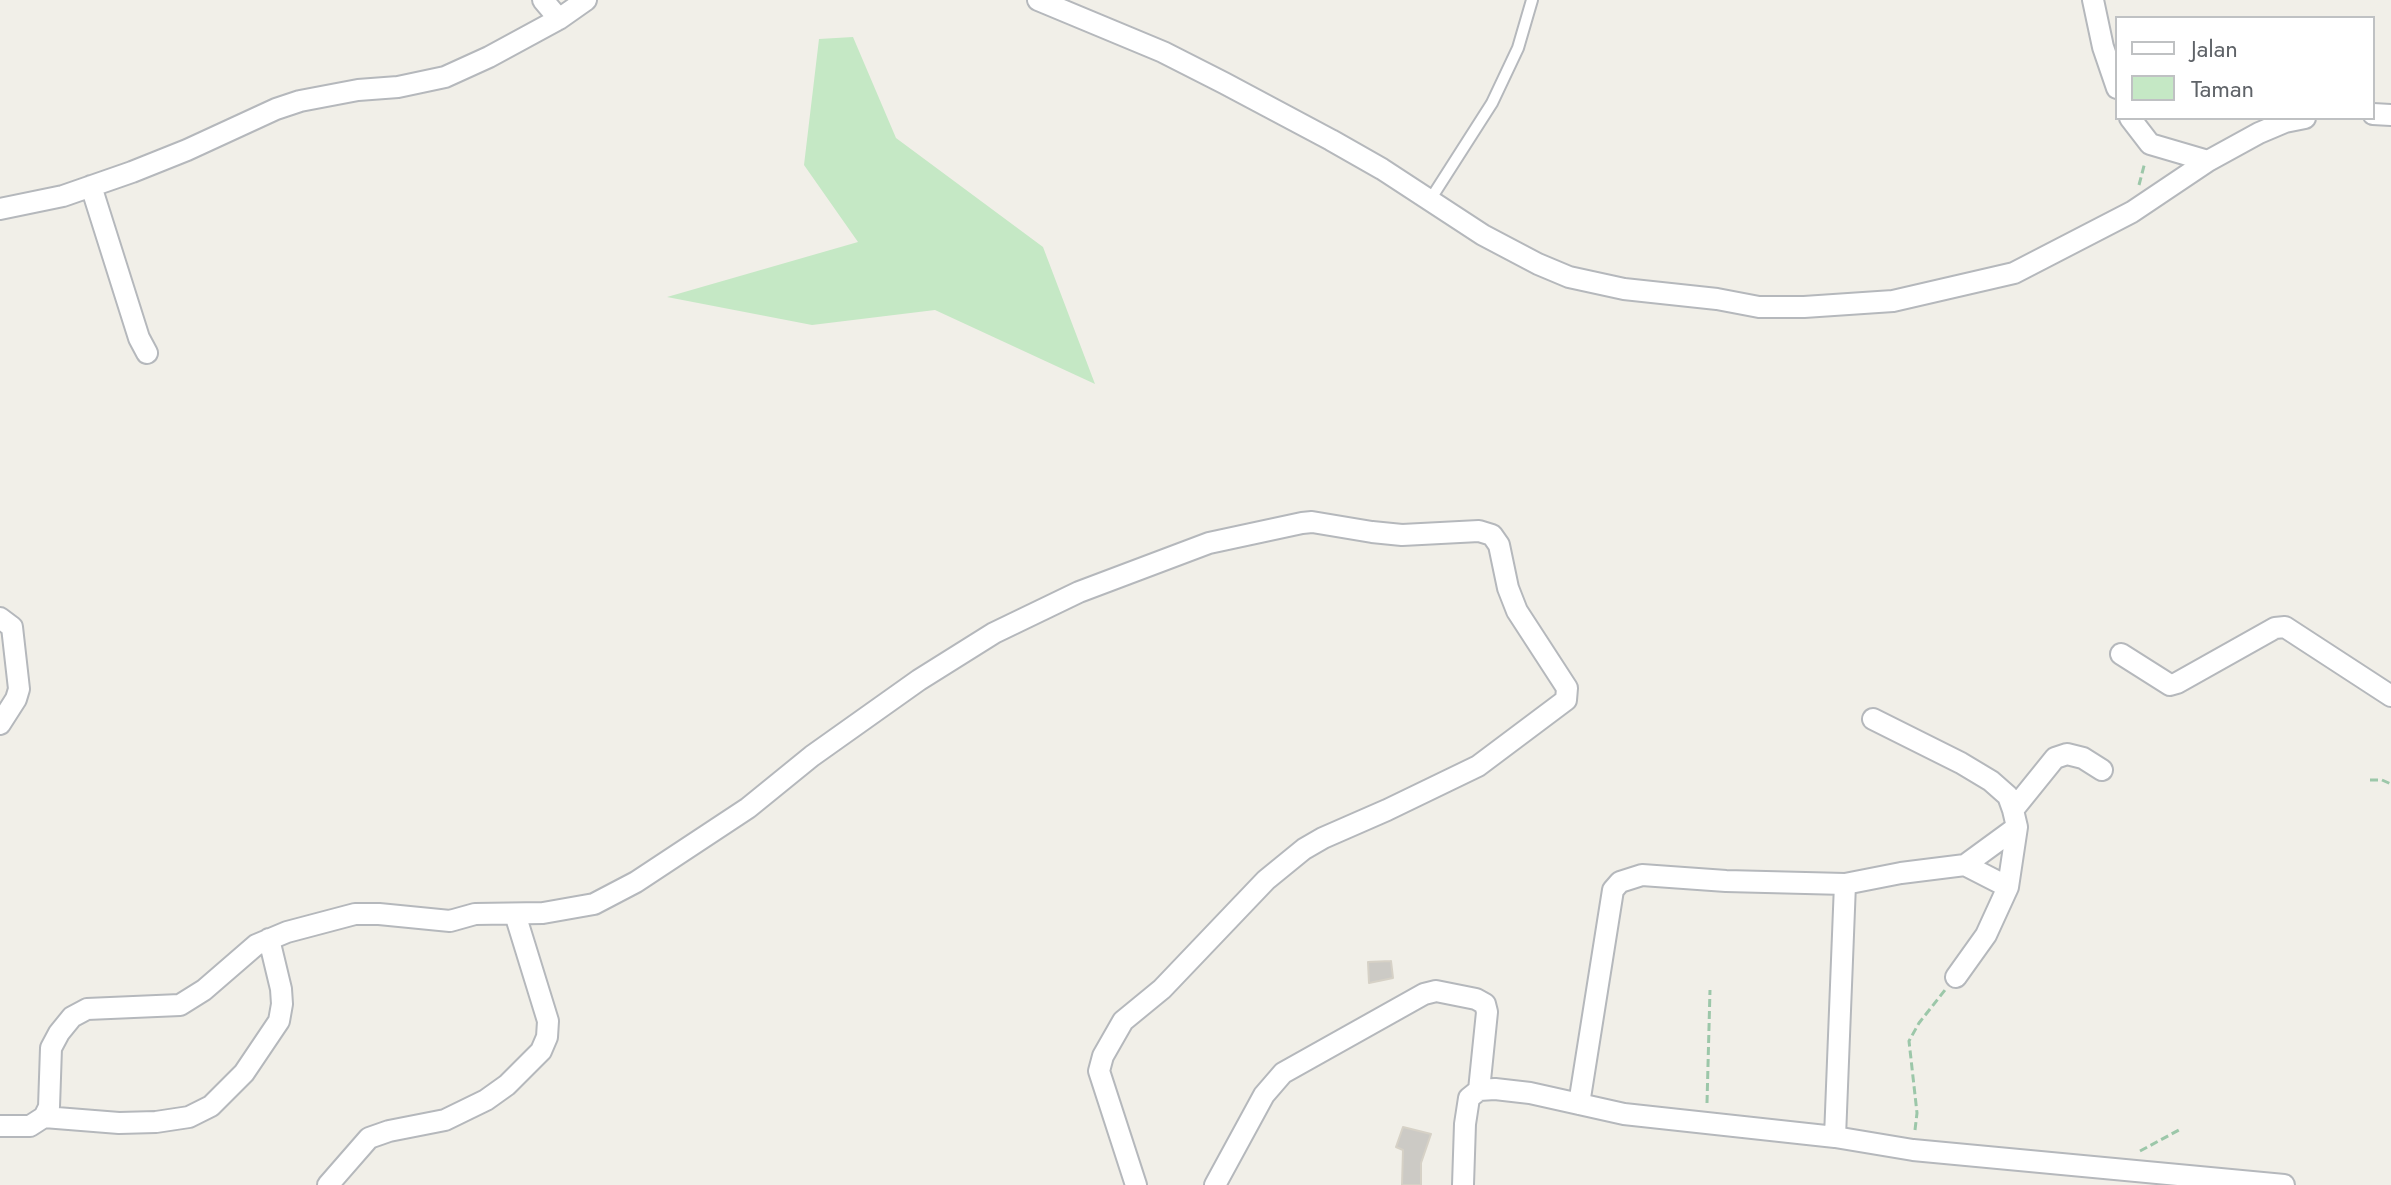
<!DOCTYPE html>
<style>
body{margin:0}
#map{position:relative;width:2391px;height:1185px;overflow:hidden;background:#f1efe8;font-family:Jost,sans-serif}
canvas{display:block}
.legend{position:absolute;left:2115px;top:16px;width:260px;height:104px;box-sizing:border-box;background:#fff;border:2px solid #bfc1c3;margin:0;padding:10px 14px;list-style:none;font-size:24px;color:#5f6368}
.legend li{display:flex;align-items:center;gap:16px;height:40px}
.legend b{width:40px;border:2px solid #bfc1c3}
</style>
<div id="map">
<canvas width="2391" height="1185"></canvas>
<ul class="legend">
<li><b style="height:10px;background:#fff"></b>Jalan</li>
<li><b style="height:22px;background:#c5e8c5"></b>Taman</li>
</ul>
</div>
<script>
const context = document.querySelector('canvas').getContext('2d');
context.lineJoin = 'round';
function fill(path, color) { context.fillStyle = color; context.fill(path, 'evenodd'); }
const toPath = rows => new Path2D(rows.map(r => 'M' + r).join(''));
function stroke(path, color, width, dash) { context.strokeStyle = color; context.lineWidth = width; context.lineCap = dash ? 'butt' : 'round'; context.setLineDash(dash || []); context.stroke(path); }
fill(toPath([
 [853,37,896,138,1043,247,1095,384,935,310,812,325,667,297,858,242,804,165,819,39]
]), '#c5e8c5');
const building = toPath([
 [1391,961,1393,978,1369,983,1368,962,1391,961],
 [1403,1127,1431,1134,1421,1163,1421,1185,1402,1185,1403,1150,1396,1147,1403,1127]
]);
fill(building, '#cccac5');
stroke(building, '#d6d1c6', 2);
const lane = toPath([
 [1430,200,1492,103,1518,48,1532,0]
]);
const street = toPath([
 [543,0,559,19],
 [1038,0,1163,52,1224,83,1331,140,1382,169,1483,235,1538,264,1569,277,1624,289,1717,299,1759,307,1804,307,1893,301,2014,273,2132,212,2208,161,2259,133,2285,122,2305,118],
 [2093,0,2103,47,2117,88],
 [2373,114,2391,115],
 [2130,118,2150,144,2208,161],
 [91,186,139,338,147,353],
 [0,209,63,196,132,172,187,150,276,109,300,101,358,90,398,87,445,77,489,57,559,19,586,0],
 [0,618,12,627,19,689,16,699,0,724],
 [2121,654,2170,685,2177,683,2275,628,2285,627,2391,696],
 [1873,719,1961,763,1991,781,2008,796,2013,810,2017,827,2008,887,1986,935,1956,977],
 [2013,810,2055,758,2067,754,2083,758,2102,770],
 [1965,865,2008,887],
 [1579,1104,1613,890,1620,882,1642,875,1726,881,1845,884,1901,873,1965,865,2017,827],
 [44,1117,119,1123,156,1122,189,1117,211,1106,244,1073,279,1021,282,1004,281,989,269,939],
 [0,1126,30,1126,44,1117,49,1107,51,1048,59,1033,72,1017,87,1009,180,1005,204,990,256,945,287,932,355,914,379,914,450,921,475,914,543,913,594,904,636,882,748,808,812,756,919,680,994,633,1079,592,1209,543,1302,523,1312,522,1372,532,1402,535,1479,531,1492,535,1499,545,1508,588,1517,611,1567,688,1566,700,1478,766,1387,810,1323,838,1304,849,1266,880,1162,989,1123,1021,1103,1056,1099,1071,1136,1185],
 [1835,1137,1845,884],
 [328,1185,369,1138,389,1131,445,1120,486,1100,507,1085,541,1051,547,1037,548,1021,515,914],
 [1215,1185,1264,1095,1283,1073,1424,994,1436,991,1476,999,1485,1004,1487,1012,1479,1090],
 [1463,1185,1465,1124,1469,1098,1479,1090,1495,1089,1530,1093,1624,1114,1835,1137,1913,1150,2284,1185]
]);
stroke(lane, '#b5b8bc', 14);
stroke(street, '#b5b8bc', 24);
stroke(toPath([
 [2139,185,2145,162],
 [2370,780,2382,780,2391,784],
 [1707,1103,1710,990],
 [1915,1130,1917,1113,1909,1041,1919,1023,1945,990],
 [2140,1151,2179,1130]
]), '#9cc7a9', 3, [8, 4]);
stroke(lane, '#fff', 10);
stroke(street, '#fff', 20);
</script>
